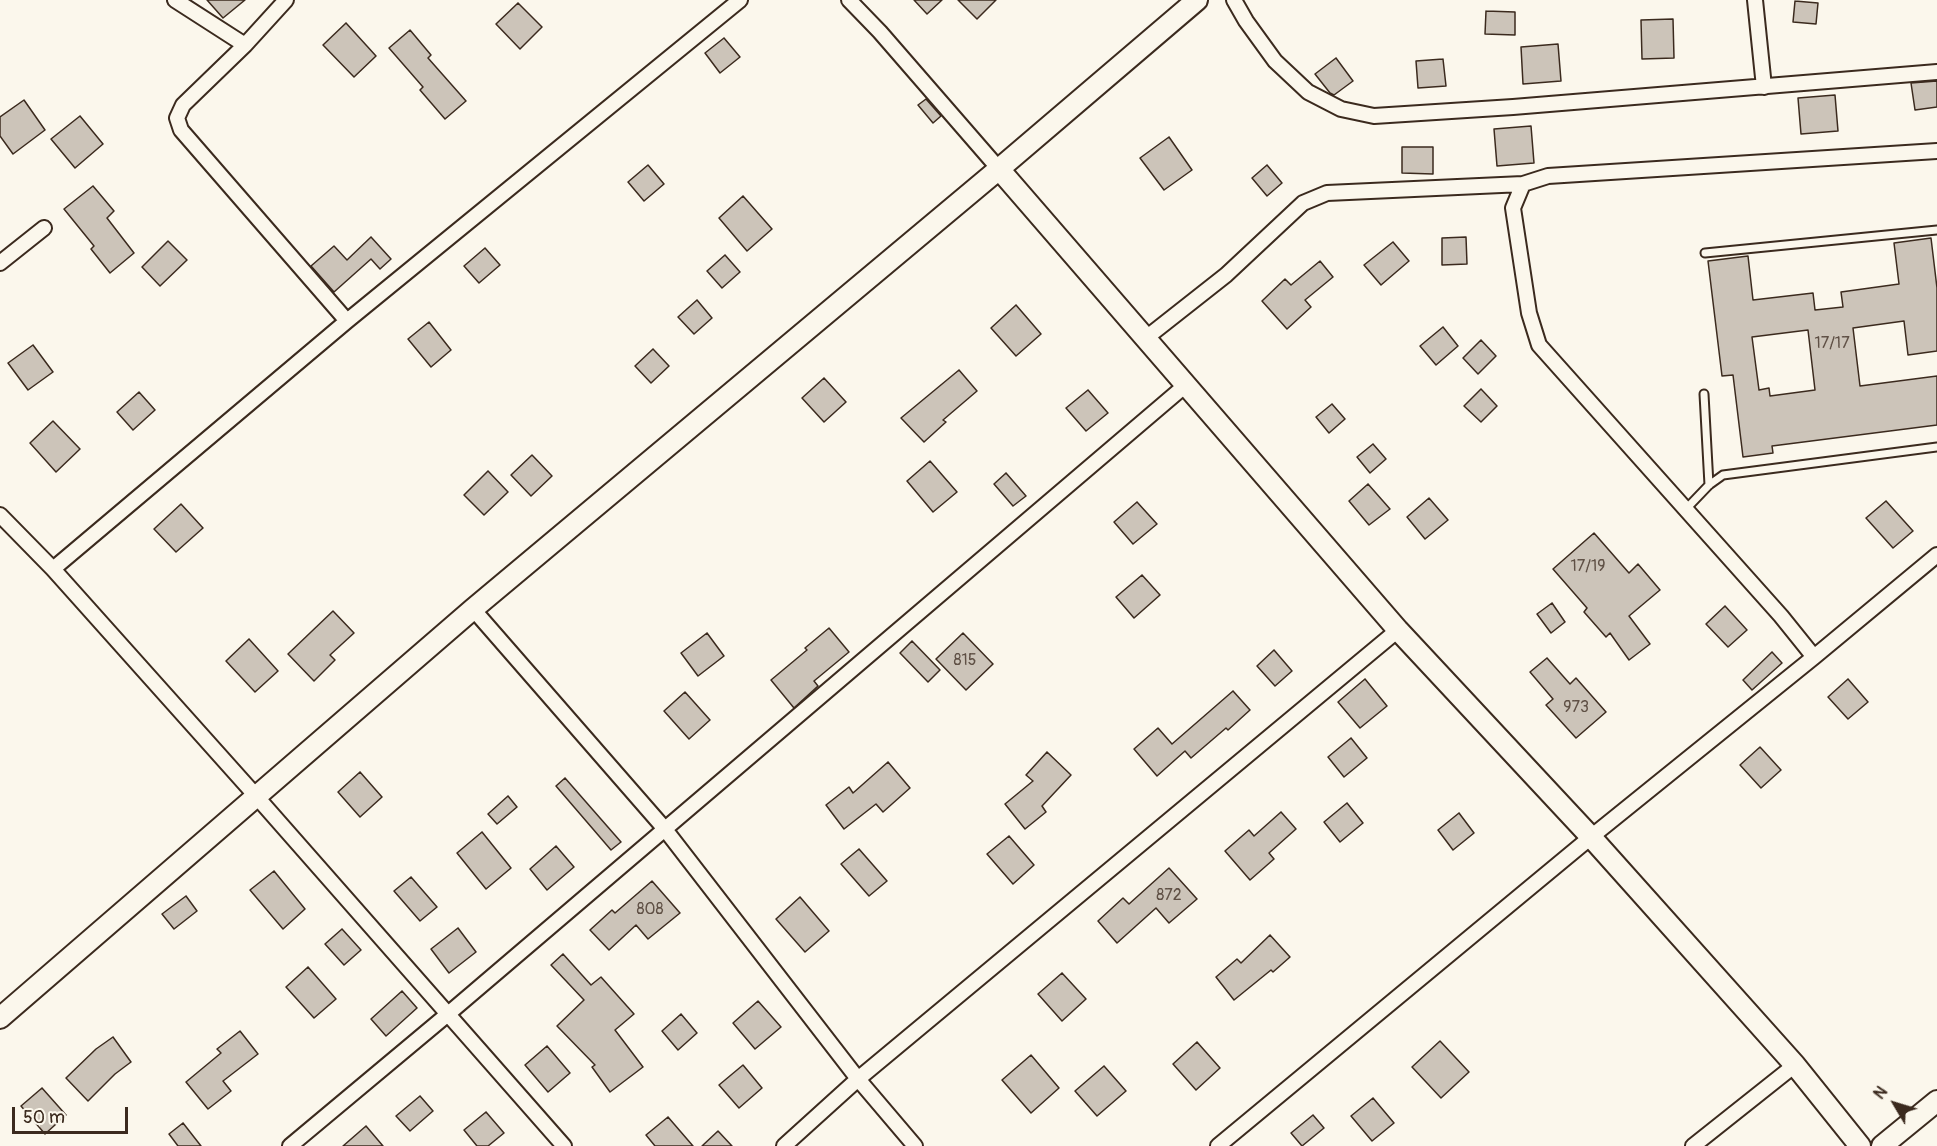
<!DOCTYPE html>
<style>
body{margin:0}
#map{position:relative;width:1937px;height:1146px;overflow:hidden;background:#fbf7ec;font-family:Pangolin,sans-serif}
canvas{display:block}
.north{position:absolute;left:1865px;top:1074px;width:60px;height:60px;-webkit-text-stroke:4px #fbf7ec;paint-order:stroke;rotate:308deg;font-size:16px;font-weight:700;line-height:24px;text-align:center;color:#3b2a1e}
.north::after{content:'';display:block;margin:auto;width:21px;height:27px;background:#3b2a1e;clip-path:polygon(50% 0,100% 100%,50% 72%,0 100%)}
.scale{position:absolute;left:12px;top:1107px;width:116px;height:27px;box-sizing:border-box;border:3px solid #3b2a1e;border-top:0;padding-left:8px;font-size:18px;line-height:21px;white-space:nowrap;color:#3b2a1e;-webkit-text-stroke:4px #fbf7ec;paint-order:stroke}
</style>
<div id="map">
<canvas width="1937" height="1146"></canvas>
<div class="north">N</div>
<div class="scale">50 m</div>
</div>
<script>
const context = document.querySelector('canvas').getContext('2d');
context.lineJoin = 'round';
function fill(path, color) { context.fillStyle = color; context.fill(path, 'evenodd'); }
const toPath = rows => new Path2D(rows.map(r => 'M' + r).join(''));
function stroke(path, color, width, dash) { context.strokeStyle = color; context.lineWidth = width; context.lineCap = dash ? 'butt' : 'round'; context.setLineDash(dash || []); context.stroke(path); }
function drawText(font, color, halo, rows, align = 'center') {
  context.font = font + ' Pangolin,sans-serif'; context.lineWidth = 5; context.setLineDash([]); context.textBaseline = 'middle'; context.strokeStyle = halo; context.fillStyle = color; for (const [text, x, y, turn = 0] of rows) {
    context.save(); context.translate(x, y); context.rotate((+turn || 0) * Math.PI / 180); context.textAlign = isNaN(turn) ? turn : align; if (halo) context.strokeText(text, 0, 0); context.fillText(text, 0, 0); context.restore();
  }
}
const building = toPath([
 [207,0,245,0,223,18,207,0],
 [914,0,942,0,927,14,914,0],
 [958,0,996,0,977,19,958,0],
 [1795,1,1818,3,1816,24,1793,22,1795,1],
 [518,3,542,27,520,49,496,24,518,3],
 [1486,11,1515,12,1515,35,1485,34,1486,11],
 [1673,19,1674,58,1642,59,1641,20,1673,19],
 [346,23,376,56,354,77,323,45,346,23],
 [410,30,431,55,428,58,466,101,445,119,420,90,423,87,389,48,410,30],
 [724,38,740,57,720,73,705,53,724,38],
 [1558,44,1561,81,1523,84,1521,47,1558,44],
 [1336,58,1353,81,1334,95,1330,93,1315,74,1336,58],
 [1443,59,1446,86,1418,88,1416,61,1443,59],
 [1937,81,1937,107,1915,110,1911,83,1937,81],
 [1835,95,1838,131,1801,134,1798,98,1835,95],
 [926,99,941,116,933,123,918,105,926,99],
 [24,100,45,130,13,154,0,136,0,117,24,100],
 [80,116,103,144,75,168,51,139,80,116],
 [1531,126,1534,163,1497,166,1494,129,1531,126],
 [1169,137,1192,170,1164,190,1140,158,1169,137],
 [1402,147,1433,147,1433,174,1402,173,1402,147],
 [648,165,664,184,644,201,628,182,648,165],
 [1267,165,1282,183,1267,196,1252,178,1267,165],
 [93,186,114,211,107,218,134,253,110,273,91,249,94,246,64,209,93,186],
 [743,196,772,229,747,251,719,218,743,196],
 [371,237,391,259,380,269,371,259,334,292,311,266,334,246,347,260,371,237],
 [1466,237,1467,264,1442,265,1442,238,1466,237],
 [1931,238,1937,288,1937,351,1908,355,1904,321,1853,328,1860,386,1937,376,1937,425,1772,446,1773,453,1743,457,1733,375,1722,376,1708,261,1748,256,1753,300,1813,293,1815,310,1843,307,1841,292,1899,284,1894,243,1931,238],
 [1808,330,1815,390,1770,396,1769,388,1759,390,1752,337,1808,330],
 [168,241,187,260,160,286,142,267,168,241],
 [1393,242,1409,261,1381,285,1364,265,1393,242],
 [485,248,500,265,479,283,464,266,485,248],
 [725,255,740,272,722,288,707,271,725,255],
 [1320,261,1333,277,1305,300,1311,307,1287,329,1262,301,1285,279,1291,285,1320,261],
 [697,300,712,318,694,334,678,317,697,300],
 [1016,305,1041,334,1016,356,991,328,1016,305],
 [429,322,451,350,431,367,408,339,429,322],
 [1443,327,1458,346,1436,365,1420,346,1443,327],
 [1481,340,1496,356,1478,374,1463,358,1481,340],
 [33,345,53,372,28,390,8,363,33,345],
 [653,349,669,366,651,383,635,366,653,349],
 [959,370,977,391,943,420,946,422,924,442,901,418,959,370],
 [824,378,846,402,824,422,802,398,824,378],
 [1481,389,1497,406,1481,422,1464,406,1481,389],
 [1088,390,1108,413,1086,431,1066,408,1088,390],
 [139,392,155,410,133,430,117,412,139,392],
 [1332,404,1345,419,1329,433,1316,417,1332,404],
 [53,421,80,449,56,472,30,443,53,421],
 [1373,444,1386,459,1370,473,1357,457,1373,444],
 [532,455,552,476,531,496,511,475,532,455],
 [930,461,957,492,933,512,907,481,930,461],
 [488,471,508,492,484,515,464,495,488,471],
 [1006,473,1026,496,1013,506,994,484,1006,473],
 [1368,484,1390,509,1369,525,1349,501,1368,484],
 [1429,498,1448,520,1425,539,1407,517,1429,498],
 [1886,501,1913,531,1893,548,1866,518,1886,501],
 [1137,502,1157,524,1133,544,1114,522,1137,502],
 [181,504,203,528,176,552,154,529,181,504],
 [1594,533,1629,573,1638,564,1660,590,1629,616,1650,644,1629,660,1610,633,1606,637,1584,612,1587,608,1553,569,1594,533],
 [1142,575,1160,595,1134,618,1116,597,1142,575],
 [1552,603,1565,622,1551,633,1537,614,1552,603],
 [1725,606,1747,630,1728,647,1706,624,1725,606],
 [333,611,354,633,330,655,335,660,314,681,288,654,333,611],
 [829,628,849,652,814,681,818,686,794,708,771,680,807,650,805,648,829,628],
 [707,633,724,656,698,676,681,653,707,633],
 [963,633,993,664,966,690,936,659,963,633],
 [249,639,278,671,255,692,226,661,249,639],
 [912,641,940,670,928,682,900,653,912,641],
 [1274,650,1292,671,1275,686,1257,666,1274,650],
 [1772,652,1782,663,1752,690,1743,680,1772,652],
 [1547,658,1570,684,1576,678,1606,712,1576,738,1546,705,1553,699,1530,672,1547,658],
 [1365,679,1387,706,1360,728,1338,702,1365,679],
 [1848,679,1868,702,1848,719,1828,697,1848,679],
 [1233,691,1250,710,1228,730,1226,728,1191,758,1185,751,1157,776,1134,749,1158,728,1172,744,1233,691],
 [685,692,710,720,689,739,664,711,685,692],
 [1351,738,1367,758,1344,777,1328,757,1351,738],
 [1760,747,1781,770,1761,788,1740,765,1760,747],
 [1047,752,1071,775,1042,806,1046,812,1025,829,1005,804,1033,781,1026,775,1047,752],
 [888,762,910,788,883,812,876,804,844,829,826,805,849,787,853,793,888,762],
 [360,772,382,797,360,817,338,792,360,772],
 [565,778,621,842,611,850,556,786,565,778],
 [508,796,517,807,497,824,488,814,508,796],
 [1347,803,1363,823,1340,842,1324,822,1347,803],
 [1281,812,1296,829,1269,853,1274,859,1250,880,1225,851,1249,830,1254,836,1281,812],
 [1459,813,1474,833,1453,850,1438,830,1459,813],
 [482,832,511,868,486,889,457,853,482,832],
 [1009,836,1034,865,1013,884,987,854,1009,836],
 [556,846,574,867,547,890,530,869,556,846],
 [859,849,887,881,869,896,841,864,859,849],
 [1169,868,1197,899,1169,923,1156,908,1117,943,1098,921,1123,898,1129,904,1169,868],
 [274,871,305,909,283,929,250,890,274,871],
 [411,877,437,907,420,921,394,891,411,877],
 [652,881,680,913,648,939,636,925,609,950,590,930,612,910,615,913,652,881],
 [186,896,197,911,174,929,162,914,186,896],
 [800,897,829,931,805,952,776,919,800,897],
 [458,928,476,952,449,973,431,949,458,928],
 [342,929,361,950,344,965,325,944,342,929],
 [1270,935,1290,957,1273,972,1271,970,1234,1000,1216,977,1237,959,1241,963,1270,935],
 [563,954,591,985,601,977,634,1014,615,1030,643,1067,610,1092,592,1067,595,1065,557,1026,584,1000,551,965,563,954],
 [308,967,336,999,314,1018,286,987,308,967],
 [1062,973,1086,999,1062,1021,1038,994,1062,973],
 [402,991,417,1008,386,1036,371,1019,402,991],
 [758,1001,781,1027,755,1049,733,1023,758,1001],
 [681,1014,697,1033,678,1050,662,1031,681,1014],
 [240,1031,258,1054,223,1081,231,1091,208,1109,186,1082,221,1053,217,1049,240,1031],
 [113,1037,131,1062,115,1074,88,1101,66,1078,96,1049,113,1037],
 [1440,1041,1469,1072,1441,1098,1412,1067,1440,1041],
 [1197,1042,1220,1068,1196,1090,1173,1064,1197,1042],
 [547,1046,570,1073,548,1092,525,1065,547,1046],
 [1031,1055,1059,1088,1031,1113,1002,1080,1031,1055],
 [743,1065,762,1088,739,1108,719,1085,743,1065],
 [1104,1066,1126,1091,1097,1116,1075,1091,1104,1066],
 [42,1088,66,1115,45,1134,21,1106,42,1088],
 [420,1096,433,1111,410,1131,396,1116,420,1096],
 [1373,1098,1394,1123,1372,1141,1351,1116,1373,1098],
 [486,1112,504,1133,488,1146,477,1146,464,1130,486,1112],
 [1313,1115,1324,1128,1302,1146,1291,1133,1313,1115],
 [668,1117,693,1146,655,1146,646,1135,668,1117],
 [183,1123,201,1146,178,1146,169,1134,183,1123],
 [366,1126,383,1146,343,1146,366,1126],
 [718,1131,732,1146,702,1146,718,1131]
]);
fill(building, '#ccc4b9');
stroke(building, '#3b2a1e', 1.5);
const lane = toPath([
 [1705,253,1937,230],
 [1704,394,1709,485],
 [1686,509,1709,485,1723,475,1937,447]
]);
const street = toPath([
 [175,0,245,45],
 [286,0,245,45,183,105,177,118,181,130,347,321],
 [849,0,880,32,999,169],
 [1234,0,1246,21,1275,61,1308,92,1341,109,1374,116,1513,107,1937,72],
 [1755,0,1764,87],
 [0,263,44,228],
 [1146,338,1226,275,1303,203,1327,193,1523,184],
 [0,515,53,569,256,796,564,1146],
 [53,569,347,321,740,0],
 [473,609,664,828,858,1079,915,1146],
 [1814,657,1781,616,1539,345,1529,313,1513,208,1523,184,1548,176,1937,151],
 [290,1146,448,1014,1187,384],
 [784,1146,858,1079,1398,630],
 [1218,1146,1591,837,1814,657,1937,555],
 [1693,1146,1795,1065]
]);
const secondary = toPath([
 [999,169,1398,630,1591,837,1795,1065,1860,1146],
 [0,1018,473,609,999,169,1197,0],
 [1882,1146,1937,1101]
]);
stroke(lane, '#3b2a1e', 11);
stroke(street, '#3b2a1e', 18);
stroke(secondary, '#3b2a1e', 24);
stroke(lane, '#fbf7ec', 7);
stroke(street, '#fbf7ec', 14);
stroke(secondary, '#fbf7ec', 20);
drawText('16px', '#5f5045', null, [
 ["17/17",1832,344],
 ["17/19",1588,567],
 ["815",965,661],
 ["973",1576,708],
 ["872",1169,896],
 ["808",650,910]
]);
</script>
